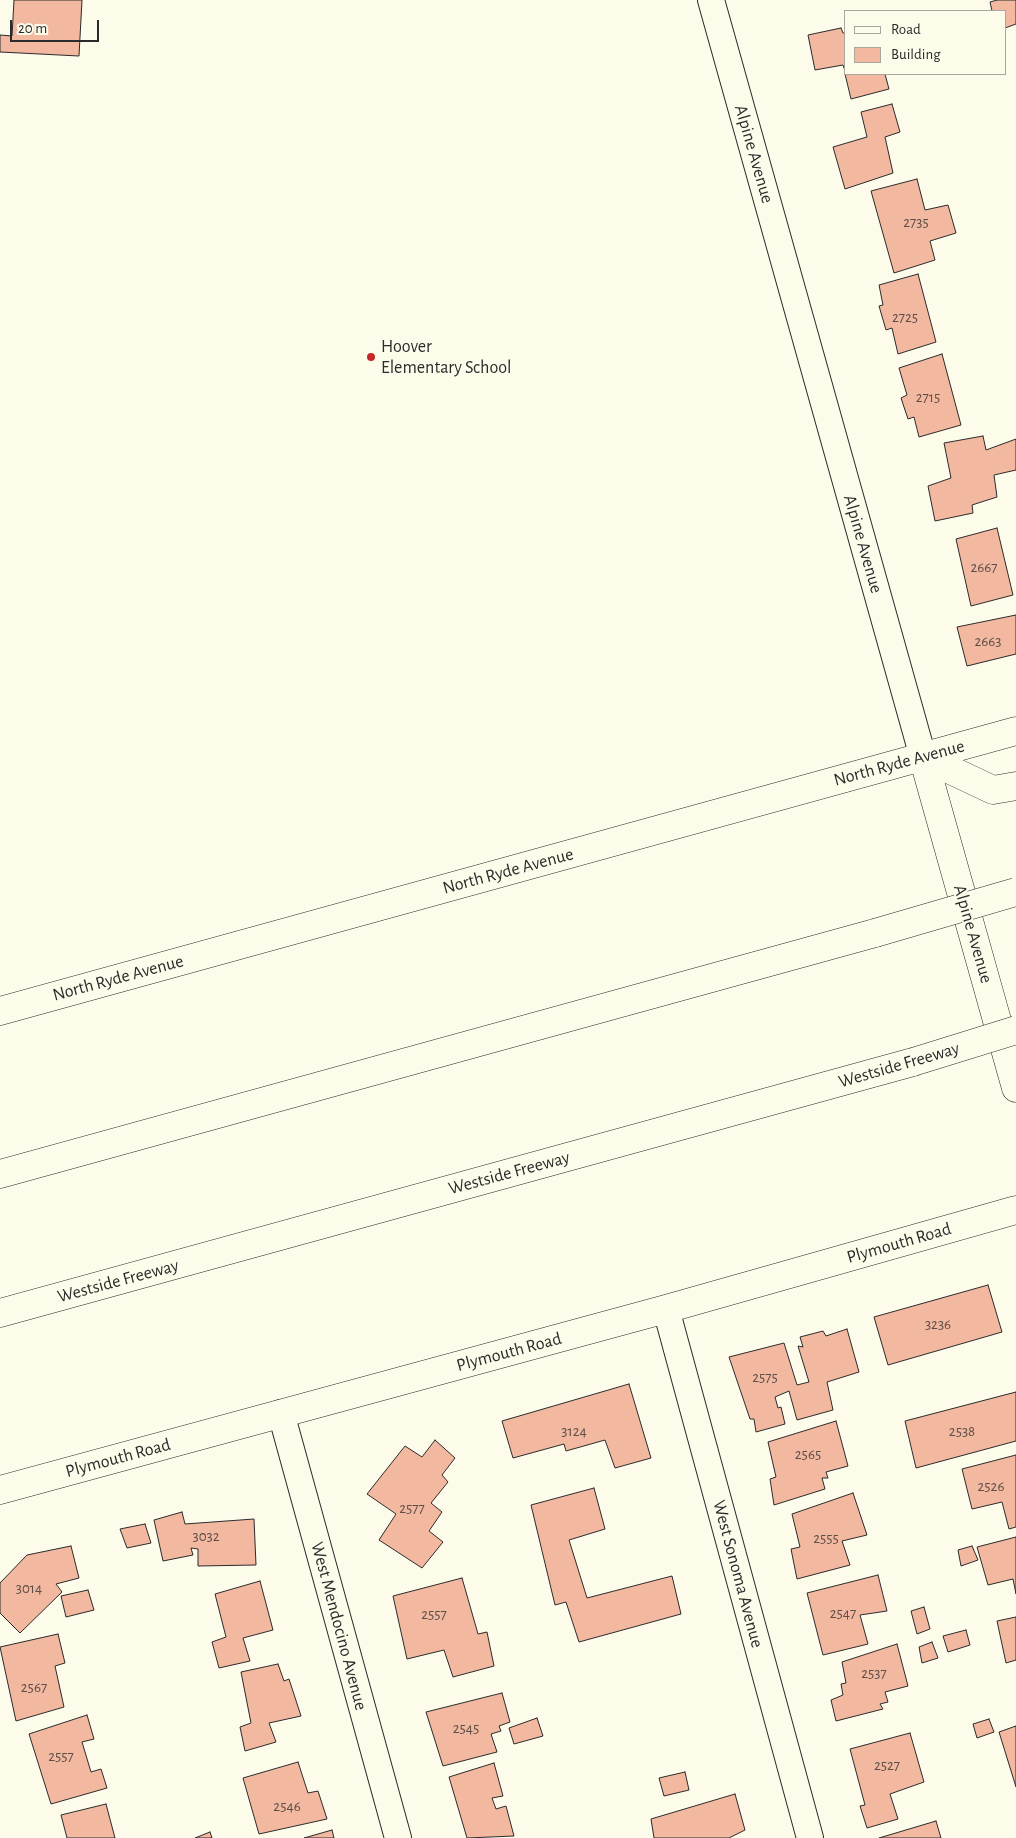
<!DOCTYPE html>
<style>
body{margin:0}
#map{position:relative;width:1016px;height:1838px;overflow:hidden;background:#fdfbea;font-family:"Alegreya Sans",sans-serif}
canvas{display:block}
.legend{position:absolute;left:844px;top:10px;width:162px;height:65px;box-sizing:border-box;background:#fdfbea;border:1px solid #a9a89e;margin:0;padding:6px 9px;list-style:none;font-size:15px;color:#2b2b2b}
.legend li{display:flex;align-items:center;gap:10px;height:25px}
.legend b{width:25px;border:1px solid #a9a89e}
.scale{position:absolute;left:10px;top:20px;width:89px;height:22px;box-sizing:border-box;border:2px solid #2b2b2b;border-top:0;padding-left:6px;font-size:15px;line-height:18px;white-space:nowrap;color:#2b2b2b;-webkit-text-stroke:4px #fdfbea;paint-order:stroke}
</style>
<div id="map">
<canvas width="1016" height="1838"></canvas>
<ul class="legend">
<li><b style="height:6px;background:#fdfbea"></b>Road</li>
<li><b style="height:14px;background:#f2b8a0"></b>Building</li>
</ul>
<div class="scale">20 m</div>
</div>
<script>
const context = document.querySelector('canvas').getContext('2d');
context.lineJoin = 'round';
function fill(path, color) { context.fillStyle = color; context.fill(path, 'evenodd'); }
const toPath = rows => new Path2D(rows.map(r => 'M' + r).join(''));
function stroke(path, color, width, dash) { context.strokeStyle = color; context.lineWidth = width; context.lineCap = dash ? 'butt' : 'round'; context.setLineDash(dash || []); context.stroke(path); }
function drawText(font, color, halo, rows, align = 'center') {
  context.font = font + ' "Alegreya Sans",sans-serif'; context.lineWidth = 4; context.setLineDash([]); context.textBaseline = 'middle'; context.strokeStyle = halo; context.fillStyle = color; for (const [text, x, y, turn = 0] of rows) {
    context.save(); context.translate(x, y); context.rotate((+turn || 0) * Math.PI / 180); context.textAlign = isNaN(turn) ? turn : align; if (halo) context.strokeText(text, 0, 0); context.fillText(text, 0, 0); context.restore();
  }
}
const building = toPath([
 [14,0,82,0,79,56,0,52,0,35,12,36,14,0],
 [997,0,1016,0,1016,24,1005,28,1005,11,992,11,990,2,997,0],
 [841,28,843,33,845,33,845,71,843,65,815,70,808,35,841,28],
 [845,74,885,74,889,89,851,99,845,74],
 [892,104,900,132,885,137,893,173,845,189,833,147,867,137,861,112,892,104],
 [917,179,925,210,948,205,956,233,930,241,935,260,894,273,871,191,917,179],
 [918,274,936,342,898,354,892,328,886,330,879,306,883,305,879,285,918,274],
 [942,354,961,425,919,437,914,417,908,419,901,398,907,395,899,368,942,354],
 [983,436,986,450,1016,439,1016,470,994,475,997,497,972,505,973,513,935,521,928,486,951,478,944,443,983,436],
 [997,528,1013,595,971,606,956,539,997,528],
 [1016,615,1016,654,967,666,957,627,1016,615],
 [988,1285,1002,1332,888,1365,874,1317,988,1285],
 [847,1329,859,1372,827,1382,833,1410,797,1420,789,1391,775,1397,778,1408,781,1407,785,1424,756,1432,754,1419,750,1419,729,1357,784,1343,797,1385,809,1382,798,1346,803,1347,800,1337,823,1331,826,1336,847,1329],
 [629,1384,651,1458,615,1468,605,1440,566,1451,564,1444,513,1458,502,1421,629,1384],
 [1016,1392,1016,1441,916,1468,905,1421,1016,1392],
 [836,1421,848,1466,826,1472,828,1478,822,1478,825,1489,774,1505,770,1479,776,1477,768,1442,836,1421],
 [435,1440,455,1458,442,1475,448,1482,431,1503,442,1512,429,1531,443,1542,422,1568,379,1540,396,1514,367,1494,405,1446,422,1457,435,1440],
 [1016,1455,1016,1527,1009,1529,1002,1502,972,1509,962,1469,1016,1455],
 [594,1488,605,1529,569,1540,587,1598,672,1576,681,1614,579,1642,566,1602,555,1605,531,1505,594,1488],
 [853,1493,867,1535,842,1541,850,1565,797,1579,791,1549,800,1547,792,1514,853,1493],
 [182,1512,185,1524,254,1519,256,1565,198,1566,198,1549,191,1548,193,1555,163,1561,154,1520,182,1512],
 [145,1524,151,1543,127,1548,120,1529,145,1524],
 [1016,1537,1016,1594,1013,1579,988,1585,977,1547,1016,1537],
 [71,1546,79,1578,56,1584,62,1592,20,1633,0,1613,0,1583,27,1555,71,1546],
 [972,1546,978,1560,961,1566,958,1550,972,1546],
 [878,1575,887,1611,860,1615,868,1644,823,1655,807,1593,878,1575],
 [462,1578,478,1634,487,1632,494,1666,453,1677,444,1650,407,1659,393,1596,462,1578],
 [260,1581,273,1630,243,1638,250,1661,219,1668,212,1642,226,1637,215,1594,260,1581],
 [88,1590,94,1610,66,1617,61,1596,88,1590],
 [924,1607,930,1629,917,1634,911,1611,924,1607],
 [1016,1617,1016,1660,1006,1663,997,1621,1016,1617],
 [966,1630,970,1645,948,1652,943,1636,966,1630],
 [58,1634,65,1663,55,1666,64,1707,16,1721,0,1647,58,1634],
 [932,1642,938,1658,922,1663,919,1647,932,1642],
 [897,1644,908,1686,885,1692,888,1702,880,1704,883,1709,836,1721,831,1700,843,1695,841,1684,846,1683,842,1662,897,1644],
 [278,1664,284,1681,289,1679,301,1716,269,1723,276,1742,245,1751,240,1727,251,1723,241,1672,278,1664],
 [502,1693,510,1722,499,1726,501,1731,491,1734,497,1752,443,1766,426,1712,502,1693],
 [87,1715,94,1739,82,1742,91,1772,101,1769,107,1788,51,1804,29,1734,87,1715],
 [537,1718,543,1736,514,1744,509,1728,537,1718],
 [989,1719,994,1732,977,1738,973,1724,989,1719],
 [1016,1726,1016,1787,999,1732,1016,1726],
 [910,1733,924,1782,890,1794,898,1819,867,1828,860,1806,865,1805,850,1749,910,1733],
 [298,1762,308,1793,318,1791,327,1819,259,1834,243,1778,298,1762],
 [494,1763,503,1796,492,1798,496,1809,506,1806,514,1836,467,1838,449,1777,494,1763],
 [685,1772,689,1790,664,1796,659,1778,685,1772],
 [735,1794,745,1830,729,1838,654,1838,651,1819,735,1794],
 [106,1804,115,1838,67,1838,61,1815,106,1804],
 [936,1821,941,1838,879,1838,936,1821],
 [332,1830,334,1838,304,1838,332,1830],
 [210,1832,212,1838,195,1838,210,1832]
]);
fill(building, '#f2b8a0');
stroke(building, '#2b2b2b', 1);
const street = toPath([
 [711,0,923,757],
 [666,1309,810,1838],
 [281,1413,398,1838]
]);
const secondary = toPath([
 [923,757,1016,1088],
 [0,1011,1016,731],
 [0,1490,666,1309,1016,1210]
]);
const highway = toPath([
 [923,757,993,790,1016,786],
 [0,1174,875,933],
 [0,1313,913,1062]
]);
stroke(street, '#2b2b2b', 28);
stroke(secondary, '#2b2b2b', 29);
stroke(highway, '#2b2b2b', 29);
stroke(street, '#fdfbea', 26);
stroke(secondary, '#fdfbea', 28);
stroke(highway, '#fdfbea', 28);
const highwayBridge = toPath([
 [875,933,1016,892],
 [913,1062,1016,1030]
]);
stroke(highwayBridge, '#2b2b2b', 29, []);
stroke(highwayBridge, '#fdfbea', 28);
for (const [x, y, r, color] of [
 [371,357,5,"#c62828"]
]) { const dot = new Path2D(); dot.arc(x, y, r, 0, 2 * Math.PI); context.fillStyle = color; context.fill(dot); stroke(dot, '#fdfbea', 2); }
drawText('15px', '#5d4e48', null, [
 ["2735",916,222],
 ["2725",905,317],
 ["2715",928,397],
 ["2667",984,567],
 ["2663",988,641],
 ["3236",938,1324],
 ["2575",765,1377],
 ["3124",574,1431],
 ["2538",962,1431],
 ["2565",808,1454],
 ["2526",991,1486],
 ["2577",412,1508],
 ["3032",206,1536],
 ["2555",826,1538],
 ["3014",29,1588],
 ["2547",843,1613],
 ["2557",434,1614],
 ["2537",874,1673],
 ["2567",34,1687],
 ["2545",466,1728],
 ["2557",61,1756],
 ["2527",887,1765],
 ["2546",287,1806]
]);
drawText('18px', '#2b2b2b', '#fdfbea', [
 ["Alpine Avenue",754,154,74],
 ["Alpine Avenue",863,544,74],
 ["North Ryde Avenue",899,763,-15],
 ["North Ryde Avenue",508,871,-15],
 ["Alpine Avenue",973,934,74],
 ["North Ryde Avenue",118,978,-15],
 ["Westside Freeway",899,1065,-16],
 ["Westside Freeway",509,1173,-15],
 ["Plymouth Road",899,1243,-16],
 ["Westside Freeway",118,1281,-15],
 ["Plymouth Road",509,1352,-15],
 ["Plymouth Road",118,1458,-15],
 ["West Sonoma Avenue",738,1574,75],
 ["West Mendocino Avenue",339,1626,75]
]);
drawText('18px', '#2b2b2b', '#fdfbea', [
 ["Hoover",381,347],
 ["Elementary School",381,368]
], 'left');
</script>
